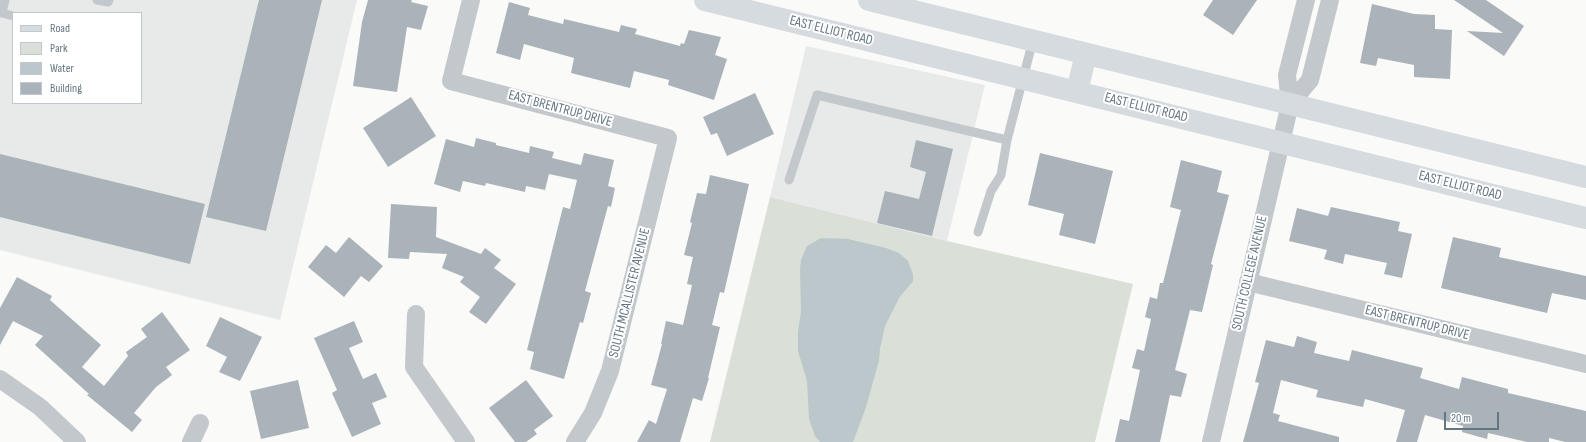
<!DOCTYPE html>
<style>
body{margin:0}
#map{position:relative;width:1586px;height:442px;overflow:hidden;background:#fafaf8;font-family:"Sofia Sans Condensed",sans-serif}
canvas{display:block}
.legend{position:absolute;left:12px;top:12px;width:130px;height:92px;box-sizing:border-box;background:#fff;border:1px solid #c1c8cd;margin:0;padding:5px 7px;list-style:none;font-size:12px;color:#657683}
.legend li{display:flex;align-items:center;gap:8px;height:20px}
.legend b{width:20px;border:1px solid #c1c8cd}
.scale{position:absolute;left:1444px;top:412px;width:55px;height:18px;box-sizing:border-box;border:2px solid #657683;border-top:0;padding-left:5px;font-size:12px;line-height:14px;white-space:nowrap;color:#657683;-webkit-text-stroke:3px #fff;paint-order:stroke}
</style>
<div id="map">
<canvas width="1586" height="442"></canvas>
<ul class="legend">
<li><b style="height:5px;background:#d6dbdf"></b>Road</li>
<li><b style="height:11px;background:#dadfd7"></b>Park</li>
<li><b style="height:11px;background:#bbc7cb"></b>Water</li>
<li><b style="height:11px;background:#aab3b9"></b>Building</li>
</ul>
<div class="scale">20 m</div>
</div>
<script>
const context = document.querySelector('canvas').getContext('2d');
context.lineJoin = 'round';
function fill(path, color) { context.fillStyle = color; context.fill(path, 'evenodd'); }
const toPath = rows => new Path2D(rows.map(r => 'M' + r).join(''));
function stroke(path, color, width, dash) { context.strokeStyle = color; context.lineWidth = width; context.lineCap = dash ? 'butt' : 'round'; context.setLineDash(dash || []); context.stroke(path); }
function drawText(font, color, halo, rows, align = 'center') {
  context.font = font + ' "Sofia Sans Condensed",sans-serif'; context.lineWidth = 4; context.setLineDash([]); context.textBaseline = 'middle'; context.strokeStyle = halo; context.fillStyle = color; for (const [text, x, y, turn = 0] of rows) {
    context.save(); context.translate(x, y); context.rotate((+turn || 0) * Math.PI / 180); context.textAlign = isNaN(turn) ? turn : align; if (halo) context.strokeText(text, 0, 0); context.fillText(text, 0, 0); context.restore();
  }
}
fill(toPath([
 [0,0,357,0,280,320,0,250],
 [13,13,141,13,141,103,13,103],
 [806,46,985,85,947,241,770,197]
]), '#e8e9e9');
fill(toPath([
 [770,197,947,241,1133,284,1095,442,710,442]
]), '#dadfd7');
fill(toPath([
 [821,238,848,239,886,248,899,253,908,261,913,274,913,281,899,298,885,326,880,348,879,361,865,410,853,442,820,442,815,436,809,419,807,381,798,351,798,332,801,312,800,269,801,260,807,246]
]), '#bbc7cb');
fill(toPath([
 [259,0,322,0,266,231,206,217],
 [368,0,412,0,411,2,428,6,421,30,407,27,397,92,353,86,362,22],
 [1213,0,1257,0,1233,35,1203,15],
 [1454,0,1486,0,1524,26,1504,56,1467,31,1503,33],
 [509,2,530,8,528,15,563,24,564,19,619,32,621,25,637,29,635,34,680,46,681,43,684,44,689,30,721,37,715,55,727,59,714,100,668,85,669,80,634,71,630,88,571,73,574,58,524,44,520,60,496,53],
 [1372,4,1414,14,1435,15,1435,29,1452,30,1450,79,1414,77,1414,65,1378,58,1376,66,1360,63],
 [755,93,774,134,727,156,717,133,711,135,703,117],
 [411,97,436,136,388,167,363,128],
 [476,138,496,143,496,145,529,153,530,146,554,152,552,158,581,165,584,153,614,160,608,186,615,188,611,207,608,206,585,291,591,293,583,323,580,322,564,379,530,369,534,352,527,350,563,207,570,209,577,180,549,174,545,190,526,186,525,192,486,183,485,186,463,181,460,192,434,184,446,139,474,147],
 [916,140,953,149,932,236,877,223,885,191,919,199,926,172,910,167],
 [1040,153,1113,171,1095,244,1059,235,1064,214,1028,205],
 [0,154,205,204,190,264,0,217],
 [1181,160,1222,171,1217,192,1229,195,1211,264,1213,265,1202,312,1190,310,1175,370,1187,374,1181,397,1170,395,1160,442,1115,442,1120,419,1129,421,1140,370,1132,368,1137,349,1144,351,1151,319,1145,317,1150,297,1157,299,1160,283,1163,283,1181,210,1170,207],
 [710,175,749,184,724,293,720,292,712,325,720,327,708,378,709,378,702,401,693,398,680,442,637,442,649,420,656,424,667,389,651,385,662,344,661,344,666,321,683,325,692,285,687,284,693,257,684,255,692,223,690,222,697,193,706,194],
 [391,204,437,207,436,237,481,254,485,248,501,260,494,268,516,284,486,324,469,312,480,297,460,282,464,277,442,268,447,254,410,252,409,259,388,258],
 [1331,207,1400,222,1398,231,1412,234,1402,278,1384,274,1387,263,1345,254,1343,264,1324,259,1327,250,1289,241,1297,208,1328,216],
 [349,237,383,266,369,282,361,276,344,297,308,267,326,245,336,253],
 [1453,237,1501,248,1499,257,1586,276,1586,300,1552,293,1547,313,1441,288],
 [17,277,52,296,50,300,101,345,82,367,104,386,128,356,126,352,147,337,141,329,162,312,190,350,166,367,172,375,156,387,134,413,142,420,132,432,87,395,89,394,35,345,43,336,13,321,0,345,0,308],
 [220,317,262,337,240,381,219,372,227,357,206,346],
 [354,321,363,342,349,348,363,379,376,373,387,397,372,403,381,424,352,437,332,393,337,390,314,338],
 [1297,336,1317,342,1314,353,1349,361,1352,350,1423,368,1420,378,1459,389,1462,377,1508,389,1508,393,1586,411,1586,442,1565,442,1549,438,1549,442,1527,442,1488,433,1487,439,1462,432,1463,426,1425,415,1417,442,1396,442,1405,410,1365,399,1363,407,1316,397,1318,390,1281,380,1273,413,1280,415,1278,421,1339,437,1339,442,1243,442,1259,383,1255,382,1266,340,1294,347],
 [298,380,309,428,261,439,250,391],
 [526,380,553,416,534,430,537,434,526,442,515,442,489,408]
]), '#aab3b9');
stroke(toPath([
 [5,0,2,13,13,16],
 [97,0,108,2,109,0],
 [789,180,817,95,1007,140],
 [978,232,991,191,1001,175,1007,140,1033,40]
]), '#c3c8cc', 9);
stroke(toPath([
 [471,0,451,81,668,138,610,371,593,413,575,442],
 [1290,104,1310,80,1330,0],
 [1248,282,1586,364],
 [416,314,414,367,466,442],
 [0,379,40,407,77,442],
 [191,442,200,423],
 [1211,442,1290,104,1287,75,1306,0]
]), '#c3c8cc', 18);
stroke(toPath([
 [705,0,1586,218],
 [869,0,1586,177],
 [1077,91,1086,54]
]), '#d6dbdf', 22);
drawText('14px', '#657683', '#fff', [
 ["EAST ELLIOT ROAD",831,31,14],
 ["EAST ELLIOT ROAD",1146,108,14],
 ["EAST BRENTRUP DRIVE",560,109,15],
 ["EAST ELLIOT ROAD",1460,186,14],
 ["SOUTH COLLEGE AVENUE",1250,273,-77],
 ["SOUTH MCALLISTER AVENUE",630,293,-76],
 ["EAST BRENTRUP DRIVE",1417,323,14]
]);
</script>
